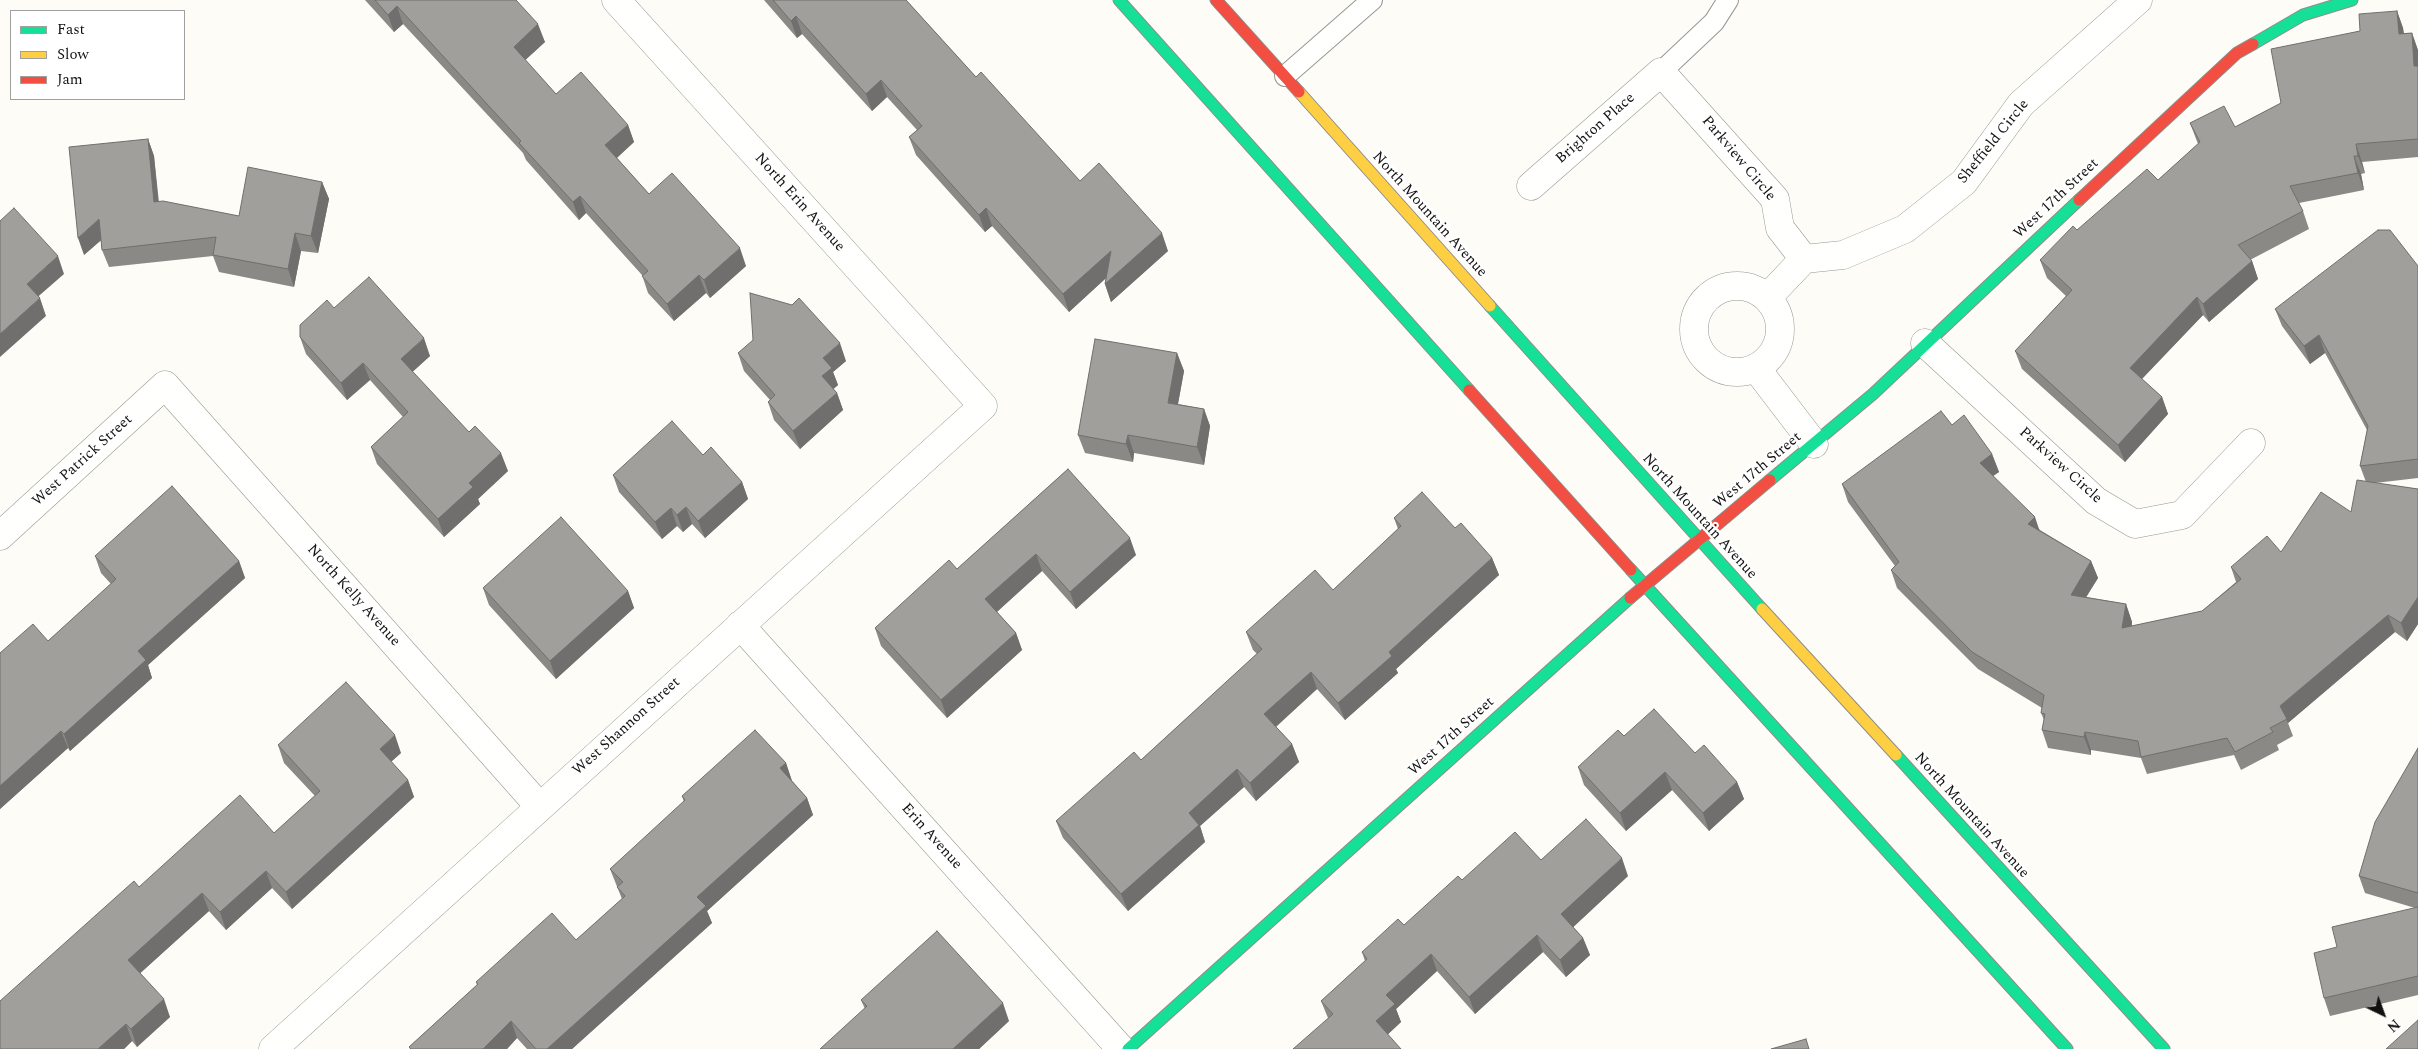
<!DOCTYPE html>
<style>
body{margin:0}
#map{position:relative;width:2418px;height:1049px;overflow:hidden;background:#fdfcf7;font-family:Spectral,serif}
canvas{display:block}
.legend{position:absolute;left:10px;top:10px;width:175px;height:90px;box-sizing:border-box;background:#fff;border:1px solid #a0a0a0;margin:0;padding:6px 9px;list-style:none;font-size:15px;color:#111}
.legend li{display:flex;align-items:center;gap:10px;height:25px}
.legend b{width:25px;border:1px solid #a0a0a0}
.north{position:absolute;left:2358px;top:989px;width:50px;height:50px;-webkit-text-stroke:4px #fff;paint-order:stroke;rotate:138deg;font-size:14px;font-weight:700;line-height:20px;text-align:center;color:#111}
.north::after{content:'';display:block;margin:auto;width:18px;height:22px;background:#111;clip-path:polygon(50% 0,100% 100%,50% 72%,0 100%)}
</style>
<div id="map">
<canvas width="2418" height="1049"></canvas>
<ul class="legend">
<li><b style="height:6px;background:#16e098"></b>Fast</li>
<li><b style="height:6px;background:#ffcf43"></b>Slow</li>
<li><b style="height:6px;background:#f24e42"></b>Jam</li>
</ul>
<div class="north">N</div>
</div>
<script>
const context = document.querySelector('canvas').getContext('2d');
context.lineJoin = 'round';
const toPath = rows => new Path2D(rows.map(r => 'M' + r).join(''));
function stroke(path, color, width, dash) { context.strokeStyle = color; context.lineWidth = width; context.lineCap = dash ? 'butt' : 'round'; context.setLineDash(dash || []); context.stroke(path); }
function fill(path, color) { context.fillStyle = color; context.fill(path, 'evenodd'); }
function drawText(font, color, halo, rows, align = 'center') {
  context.font = font + ' Spectral,serif'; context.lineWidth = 5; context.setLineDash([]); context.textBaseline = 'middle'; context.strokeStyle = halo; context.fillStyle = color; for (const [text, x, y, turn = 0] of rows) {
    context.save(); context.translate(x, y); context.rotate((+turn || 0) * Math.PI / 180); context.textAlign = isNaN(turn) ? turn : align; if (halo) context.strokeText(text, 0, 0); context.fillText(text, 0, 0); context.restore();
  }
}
const lane = toPath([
 [1661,72,1714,22,1728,0],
 [1285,76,1372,0]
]);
const street = toPath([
 [1531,186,1661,72,1775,199,1780,228,1804,259],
 [1804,259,1843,255,1905,229,1964,182,2021,104,2138,0],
 '1694 329a43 43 0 1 1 86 0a43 43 0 1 1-86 0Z',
 [1767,298,1804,259],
 [1925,343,2096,501,2135,524,2182,515,2251,443],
 [1756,368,1814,444],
 [0,536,165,385,540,807],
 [740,625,1121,1049],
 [273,1049,983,406,616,0]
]);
const fast = toPath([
 [1119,0,1469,390],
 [2253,44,2303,15,2352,0],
 [1490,306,1762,609],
 [1770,480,1873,394,2079,200],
 [1631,570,2067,1049],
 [1896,755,2164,1049],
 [1128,1049,1630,598]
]);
const slow = toPath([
 [1299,92,1490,306],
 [1762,609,1896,755]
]);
const jam = toPath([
 [1216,0,1299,92],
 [2079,200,2237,53,2253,44],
 [1469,390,1631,570],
 [1630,598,1770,480]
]);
stroke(lane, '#979795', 22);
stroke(street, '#979795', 29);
stroke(fast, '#8e8d8b', 13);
stroke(slow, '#8e8d8b', 13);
stroke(jam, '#8e8d8b', 13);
stroke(lane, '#fffffe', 20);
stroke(street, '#fffffe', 28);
stroke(fast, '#16e098', 11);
stroke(slow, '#ffcf43', 11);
stroke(jam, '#f24e42', 11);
fill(toPath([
 [365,0,516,0,545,42,525,60,556,94,628,125,634,142,617,158,649,194,746,266,710,298,706,293,674,321,648,293,642,275,586,213,579,220,526,160,523,153,403,24,394,32],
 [764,0,906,0,976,77,1080,181,1168,251,1111,302,1105,284,1106,278,1069,312,992,226,985,232,916,155,909,137,917,130,887,97,872,111,802,34,797,38],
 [2397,11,2403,28,2404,33,2412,33,2418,51,2418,157,2362,162,2365,173,2361,174,2364,190,2299,203,2303,211,2309,229,2250,260,2252,261,2258,279,2209,322,2203,315,2142,379,2162,397,2168,414,2125,462,2022,369,2015,351,2066,296,2047,278,2040,260,2077,230,2158,180,2198,144,2190,123,2235,127,2281,103,2360,31],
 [148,139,154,156,159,202,239,216,322,182,329,199,318,253,301,251,294,287,219,272,213,256,109,267,102,250,101,240,84,255],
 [2418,266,2418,478,2375,483,2418,489,2418,624,2407,641,2395,632,2288,723,2293,736,2277,745,2279,750,2241,770,2234,755,2147,774,2141,758,2091,750,2091,755,2048,748,2042,730,2044,720,2041,713,2042,708,1978,669,1897,588,1891,570,1895,566,1848,502,1842,484,1952,425,1992,454,1999,472,1993,476,2040,530,2091,561,2098,578,2086,597,2126,604,2132,622,2132,626,2202,611,2236,582,2231,567,2281,552,2351,512,2366,482,2360,466,2367,430,2325,353,2310,364,2282,326,2275,309],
 [334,308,430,356,412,372,469,432,508,471,478,499,480,504,444,537,377,464,371,447,403,417,370,380,347,400,306,354,300,337],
 [738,353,846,361,833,372,838,385,833,389,837,393,843,410,800,449,774,420,768,402,770,400,744,371],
 [1177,353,1184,371,1178,404,1204,409,1210,426,1204,465,1134,453,1133,462,1085,453,1078,435],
 [703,455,742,482,748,499,705,538,692,524,683,532,677,526,662,539,619,492,613,475],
 [1068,469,1136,555,1076,609,1042,571,997,612,1016,633,1022,650,947,718,881,646,875,628,957,569],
 [1394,518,1455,528,1492,558,1499,575,1396,669,1398,673,1345,720,1317,689,1276,727,1292,744,1299,762,1256,801,1244,787,1200,826,1205,842,1128,911,1063,838,1056,821,1141,760,1257,654,1253,650,1246,632,1333,590,1398,529],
 [95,556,239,561,245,578,148,665,152,678,70,751,68,748,0,809,0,653,48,641,111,584,101,573],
 [483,588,628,591,634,608,556,679,489,605],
 [1624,736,1695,753,1737,782,1744,799,1709,831,1672,790,1626,831,1584,785,1578,767],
 [278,745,401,753,391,762,408,780,414,797,292,909,272,888,226,930,209,911,140,973,170,1017,137,1047,132,1041,124,1049,0,1049,139,887,274,833,315,796,284,763],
 [2418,748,2418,995,2330,1016,2324,998,2337,947,2415,908,2365,893,2359,876],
 [786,763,792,781,807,798,813,815,707,911,712,923,572,1049,527,1049,517,1038,507,1049,410,1049,409,1047,477,985,476,982,576,940,622,899,610,869,684,802,682,796],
 [1541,860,1628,876,1573,927,1583,938,1590,955,1566,977,1543,952,1475,1014,1437,971,1396,1009,1401,1022,1388,1034,1328,1018,1321,1001,1365,961,1362,952,1404,925],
 [861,1000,1009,1021,979,1049,820,1049,865,1009]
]), '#8a8986');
fill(toPath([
 [397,6,403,24,394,32,388,15],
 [2397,11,2403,28,2405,51,2399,34],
 [796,16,802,34,797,38,791,21],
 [538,24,545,42,520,65,514,47],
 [2412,33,2418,50,2418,77,2414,66],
 [881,80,887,97,872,111,866,94],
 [628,125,634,142,612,162,605,145],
 [148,139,154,156,160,220,154,202],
 [2356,144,2362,162,2365,173,2358,156],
 [2354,156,2361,174,2364,190,2358,173],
 [322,182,329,199,318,253,311,236],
 [580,196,586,213,579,220,573,202],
 [986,208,992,226,985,232,979,215],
 [99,219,106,236,84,255,78,238],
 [295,233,301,251,294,287,288,269],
 [1162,233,1168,251,1111,302,1105,284],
 [740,248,746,266,710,298,704,280],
 [1111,251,1117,268,1069,312,1063,294],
 [58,256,64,274,33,301,27,284],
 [2252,261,2258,279,2209,322,2203,304],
 [699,275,706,293,674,321,667,304],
 [2197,297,2203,315,2136,385,2130,368],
 [40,298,46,316,0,357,0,334],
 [2319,335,2325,353,2310,364,2304,346],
 [424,338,430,356,407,377,401,359],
 [840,343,846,361,833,372,838,385,828,394,822,376,823,358],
 [1177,353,1184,371,1175,420,1168,403],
 [363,363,370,380,347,400,341,383],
 [837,393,843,410,800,449,793,431],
 [2162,397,2168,414,2125,462,2118,445],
 [1204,409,1210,426,1204,465,1197,447],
 [1128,435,1134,453,1133,462,1126,444],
 [501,453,508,471,478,499,480,504,444,537,438,519,469,483],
 [1992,454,1999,472,1987,480,1980,463],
 [742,482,748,499,705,538,698,521],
 [686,507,692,524,683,532,677,515],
 [671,508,677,526,662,539,655,522],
 [2035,517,2041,535,2028,524],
 [1130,538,1136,555,1076,609,1070,592],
 [1036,554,1042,571,991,617,985,599],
 [1492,558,1499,575,1396,669,1398,673,1345,720,1338,703,1389,652],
 [239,561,245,578,148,665,152,678,70,751,64,734,138,651],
 [2091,561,2098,578,2077,612,2071,595],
 [628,591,634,608,556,679,550,661],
 [2418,597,2418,624,2407,641,2401,623],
 [2126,604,2132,622,2128,646,2122,628],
 [2388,615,2395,632,2288,723,2280,706],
 [1016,633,1022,650,947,718,941,700],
 [1311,672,1317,689,1271,731,1264,714],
 [61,731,68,748,0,809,0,786],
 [2085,732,2091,750,2091,755,2084,737],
 [395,735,401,753,386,766,380,749],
 [1292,744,1299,762,1256,801,1250,783],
 [786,763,792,781,786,786,780,768],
 [1237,769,1244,787,1200,826,1205,842,1128,911,1121,894,1189,813],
 [1665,772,1672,790,1626,831,1620,813],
 [408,780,414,797,292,909,286,892],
 [1737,782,1744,799,1709,831,1703,813],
 [807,798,813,815,707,911,712,923,572,1049,547,1049,697,897],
 [1622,858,1628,876,1568,932,1561,914],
 [266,871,272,888,226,930,220,912],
 [202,893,209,911,135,978,128,960],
 [1537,935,1543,952,1475,1014,1469,997],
 [1583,938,1590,955,1566,977,1560,960],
 [1431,954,1437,971,1396,1009,1401,1022,1383,1039,1376,1021,1386,995],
 [164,999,170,1017,137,1047,131,1029],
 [1003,1003,1009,1021,979,1049,953,1049],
 [511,1021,517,1038,507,1049,483,1049],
 [126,1024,132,1041,124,1049,98,1049]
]), '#716f6d');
const building = toPath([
 [375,0,516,0,538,24,514,47,556,94,581,72,628,125,605,145,649,194,672,173,740,248,704,280,699,275,667,304,642,276,648,271,580,196,573,202,519,143,521,141,397,6,388,15,375,0],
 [773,0,906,0,976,77,981,72,1080,181,1099,163,1162,233,1105,284,1111,251,1063,294,986,208,979,215,909,137,922,126,881,80,866,94,796,16,791,21,773,0],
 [2397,11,2399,34,2412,33,2414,66,2418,66,2418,139,2356,144,2358,156,2354,156,2358,173,2290,186,2303,211,2238,245,2252,261,2203,304,2197,297,2130,368,2162,397,2118,445,2015,351,2072,290,2040,260,2073,226,2077,230,2147,169,2158,180,2200,142,2190,123,2224,106,2235,127,2281,103,2271,49,2360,31,2359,14,2397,11],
 [148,139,154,202,163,201,239,216,248,167,322,182,311,236,295,233,288,269,213,255,216,237,102,250,99,219,78,238,69,147,148,139],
 [14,208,58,256,27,284,40,298,0,334,0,221,14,208],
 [2378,230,2390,230,2418,266,2418,459,2360,466,2368,426,2319,335,2304,346,2275,309,2378,230],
 [369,277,424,338,401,359,469,432,475,426,501,453,469,483,473,487,438,519,371,447,408,412,363,363,341,383,300,337,300,325,327,300,334,308,369,277],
 [750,293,792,305,799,298,840,343,823,358,832,368,822,376,837,393,793,431,768,402,775,395,738,353,753,340,750,293],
 [1095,339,1177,353,1168,403,1204,409,1197,447,1128,435,1126,444,1078,435,1095,339],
 [1941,411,1952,425,1964,415,1992,454,1980,463,2035,517,2028,524,2091,561,2071,595,2126,604,2122,628,2202,611,2241,579,2231,567,2267,536,2281,552,2321,492,2351,512,2357,480,2418,489,2418,597,2401,623,2388,615,2280,706,2287,719,2270,728,2273,732,2235,752,2227,738,2141,757,2138,741,2085,732,2084,737,2042,730,2045,714,2041,713,2044,695,1972,652,1891,570,1899,562,1842,484,1941,411],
 [672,421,703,455,711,447,742,482,698,521,686,507,677,515,671,508,655,522,613,475,672,421],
 [1068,469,1130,538,1070,592,1036,554,985,599,1016,633,941,700,875,628,949,560,957,569,1068,469],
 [172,486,239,561,138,651,146,660,64,734,61,731,0,786,0,653,33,624,48,641,116,579,95,556,172,486],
 [1422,492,1455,528,1461,523,1492,558,1389,652,1392,656,1338,703,1311,672,1264,714,1292,744,1250,783,1237,769,1189,813,1199,825,1121,894,1056,821,1134,752,1141,760,1262,649,1246,632,1315,570,1333,590,1401,526,1394,518,1422,492],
 [561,517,628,591,550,661,483,588,561,517],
 [346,682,395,735,380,749,408,780,286,892,266,871,220,912,202,893,128,960,164,999,131,1029,126,1024,98,1049,0,1049,0,1001,134,881,139,887,240,795,274,833,320,791,278,745,346,682],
 [1654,709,1695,753,1704,745,1737,782,1703,813,1665,772,1620,813,1578,767,1618,730,1624,736,1654,709],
 [755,730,786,763,780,768,807,798,697,897,706,906,547,1049,536,1049,511,1021,483,1049,411,1049,409,1047,478,984,476,982,552,913,576,940,625,896,617,887,623,882,610,869,685,800,682,796,755,730],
 [2418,748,2418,893,2359,876,2375,822,2418,748],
 [1586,819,1622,858,1561,914,1583,938,1560,960,1537,935,1469,997,1431,954,1386,995,1395,1004,1376,1021,1401,1049,1293,1049,1333,1014,1321,1001,1367,959,1362,952,1398,919,1404,925,1458,876,1462,880,1515,832,1541,860,1586,819],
 [2418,907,2418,976,2324,998,2314,953,2337,947,2332,927,2418,907],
 [937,931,1003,1003,953,1049,820,1049,867,1006,861,1000,937,931],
 [2418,1020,2418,1049,2386,1049,2418,1020],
 [1806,1039,1809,1049,1771,1049,1806,1039]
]);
fill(building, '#a19f9c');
stroke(building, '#716f6d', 1);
drawText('15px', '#111', '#fff', [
 ["Brighton Place",1596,129,-41],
 ["Sheffield Circle",1994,142,-51],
 ["Parkview Circle",1738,159,50],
 ["West 17th Street",2057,199,-43],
 ["North Erin Avenue",799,203,48],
 ["North Mountain Avenue",1429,215,48],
 ["West Patrick Street",83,461,-42],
 ["Parkview Circle",2060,466,42],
 ["West 17th Street",1758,471,-40],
 ["North Mountain Avenue",1699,517,48],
 ["North Kelly Avenue",353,596,48],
 ["West Shannon Street",627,727,-42],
 ["West 17th Street",1452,737,-42],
 ["North Mountain Avenue",1971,816,48],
 ["Erin Avenue",931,837,48]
]);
</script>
